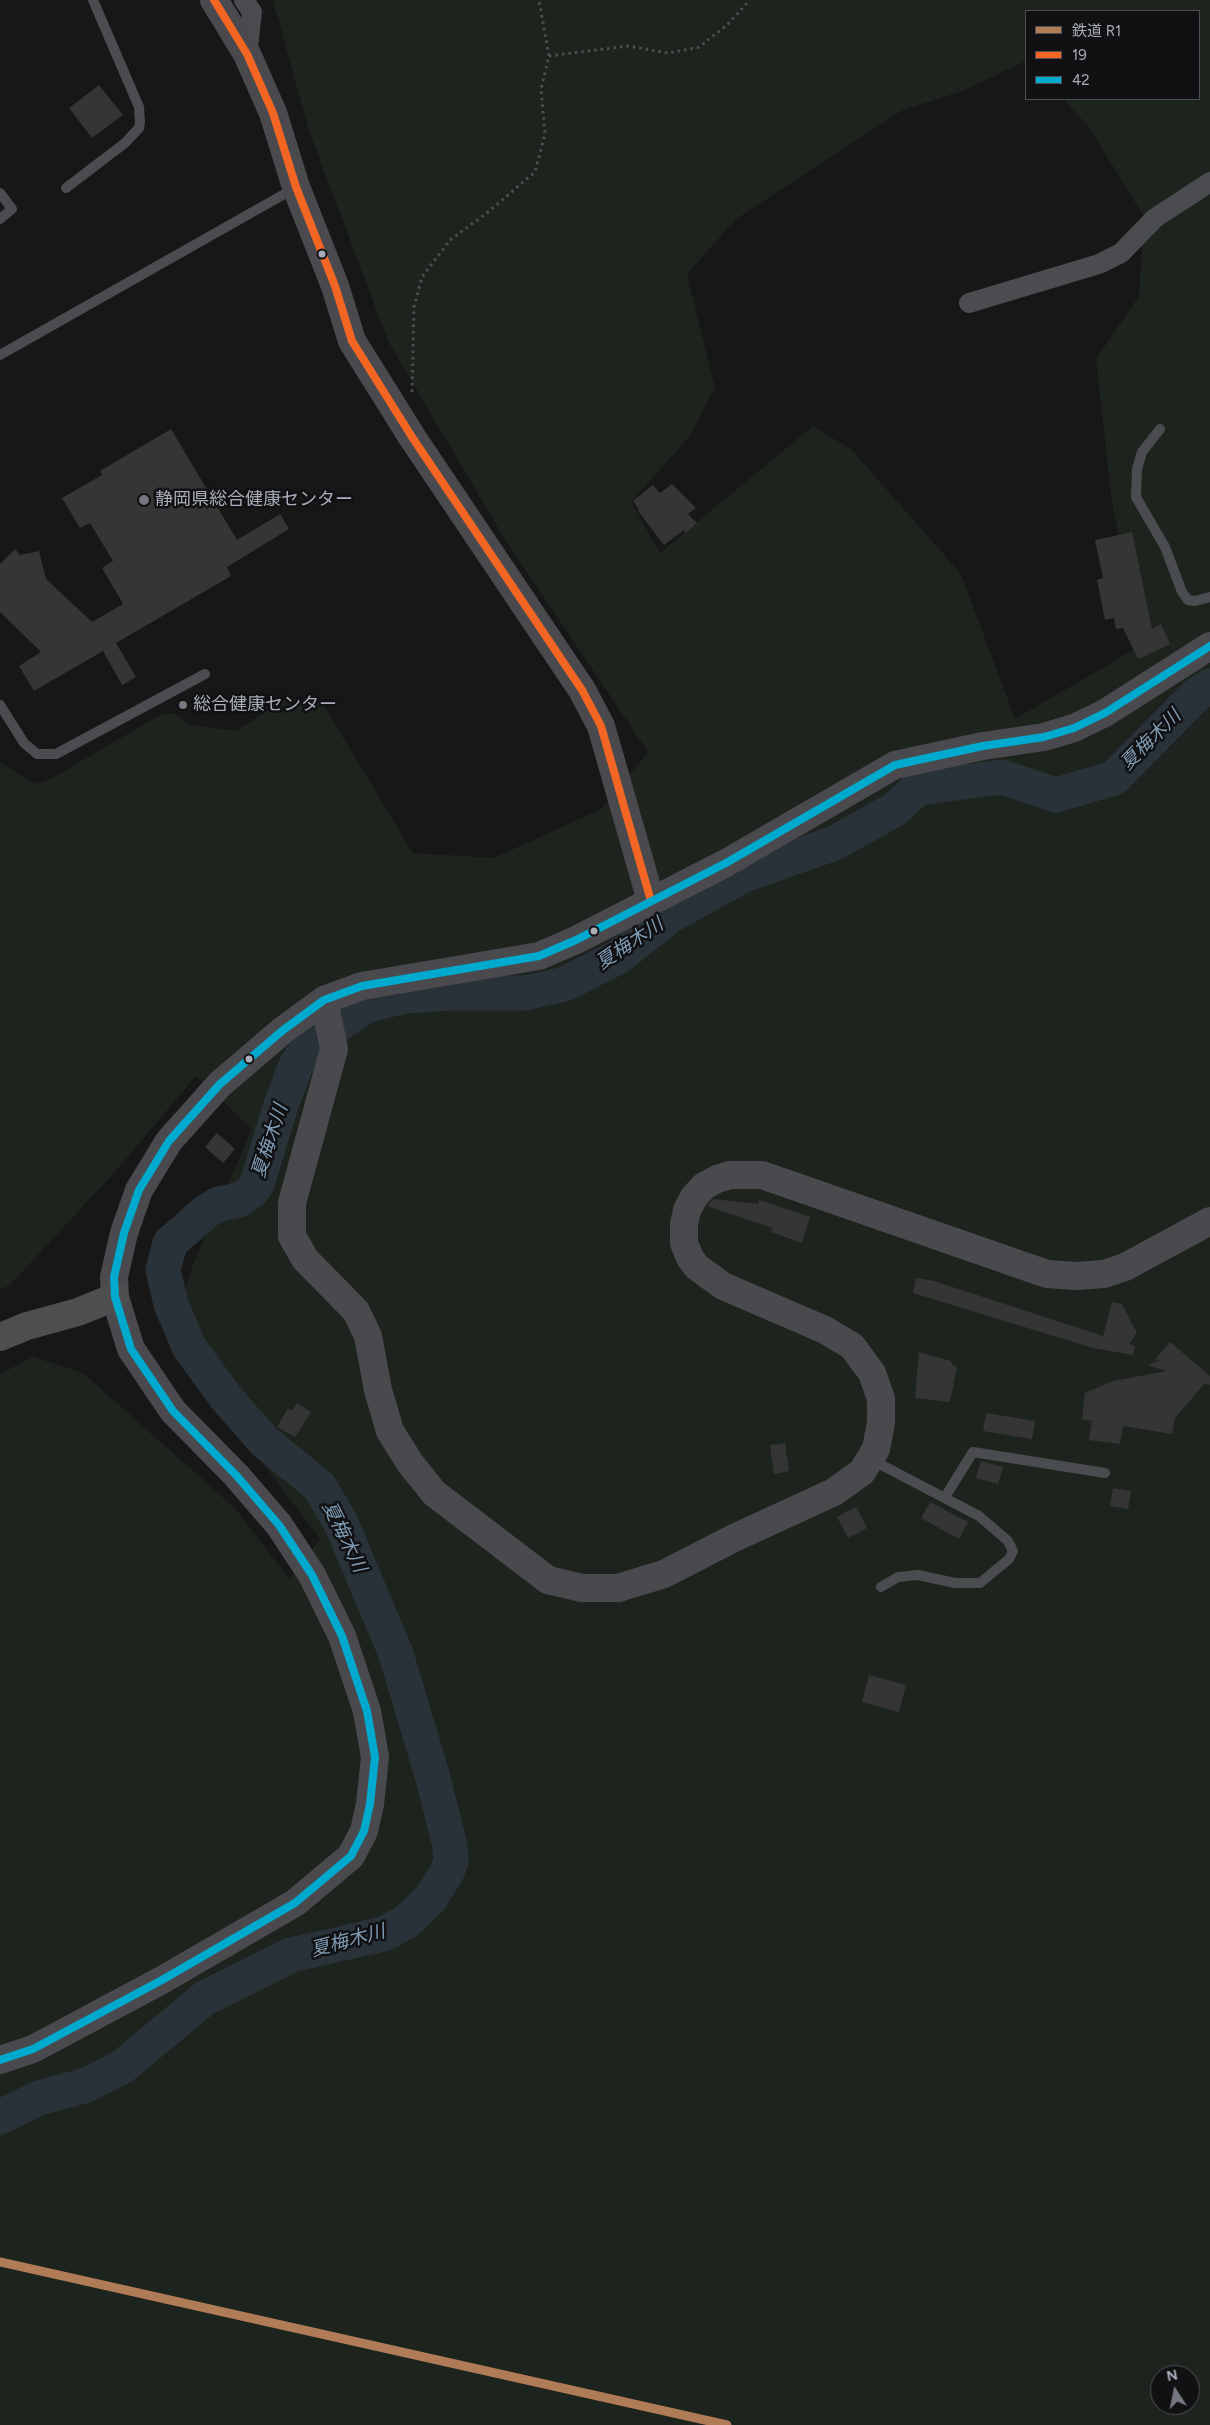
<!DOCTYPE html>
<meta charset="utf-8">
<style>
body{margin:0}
#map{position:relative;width:1210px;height:2425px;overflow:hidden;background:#171717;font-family:Figtree,"Noto Sans JP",sans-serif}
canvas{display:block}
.legend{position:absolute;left:1025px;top:10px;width:175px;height:90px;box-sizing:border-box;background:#111113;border:1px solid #4d4f55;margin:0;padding:6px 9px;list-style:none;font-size:15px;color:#a8adb8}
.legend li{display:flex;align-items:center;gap:10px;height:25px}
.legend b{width:25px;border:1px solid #4d4f55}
.north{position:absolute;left:1150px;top:2365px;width:50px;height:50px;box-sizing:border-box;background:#111113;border:1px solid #4d4f55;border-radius:50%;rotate:349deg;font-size:14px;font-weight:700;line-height:20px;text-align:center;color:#a8adb8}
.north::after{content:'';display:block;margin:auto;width:18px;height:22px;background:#757880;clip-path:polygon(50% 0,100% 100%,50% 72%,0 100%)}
</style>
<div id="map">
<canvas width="1210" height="2425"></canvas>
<ul class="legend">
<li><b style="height:6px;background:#b07c57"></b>鉄道 R1</li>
<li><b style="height:6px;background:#f26522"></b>19</li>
<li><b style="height:6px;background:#00a9ce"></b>42</li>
</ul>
<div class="north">N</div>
</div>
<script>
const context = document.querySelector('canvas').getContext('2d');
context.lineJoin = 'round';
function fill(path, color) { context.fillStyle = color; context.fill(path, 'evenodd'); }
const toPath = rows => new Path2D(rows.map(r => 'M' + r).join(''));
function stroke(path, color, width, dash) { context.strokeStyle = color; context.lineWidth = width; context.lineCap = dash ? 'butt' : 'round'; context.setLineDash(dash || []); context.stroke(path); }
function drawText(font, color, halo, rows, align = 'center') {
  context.font = font + ' Figtree,"Noto Sans JP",sans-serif'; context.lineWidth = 5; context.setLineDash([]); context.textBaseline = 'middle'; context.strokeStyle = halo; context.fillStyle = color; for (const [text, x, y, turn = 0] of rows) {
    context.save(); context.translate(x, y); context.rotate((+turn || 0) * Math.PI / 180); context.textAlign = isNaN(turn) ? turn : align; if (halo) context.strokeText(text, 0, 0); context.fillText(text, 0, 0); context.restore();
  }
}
fill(toPath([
 [273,0,1210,0,1210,2425,0,2425,0,1374,33,1357,83,1373,236,1509,289,1579,320,1539,168,1338,194,1262,252,1129,196,1076,114,1173,9,1286,0,1289,0,762,34,784,50,779,164,713,175,714,188,724,236,731,288,698,322,703,413,853,494,858,601,809,648,752,504,538,388,341,309,131],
 [1026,11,1199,11,1199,99,1063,99,1089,127,1144,217,1139,296,1096,359,1112,501,1140,646,1015,719,961,574,852,450,813,426,660,553,631,502,690,436,715,387,687,274,736,219,901,111,965,90,1026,61],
 [1160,2375,1190,2375,1190,2405,1160,2405]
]), '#1d241e');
stroke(toPath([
 [0,2117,39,2098,87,2085,122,2067,205,1998,291,1955,384,1934,407,1921,430,1899,447,1872,451,1861,450,1846,432,1775,396,1654,341,1523,319,1486,265,1442,227,1399,189,1347,171,1304,163,1270,170,1243,208,1210,219,1204,239,1200,251,1192,257,1184,280,1108,296,1065,303,1055,344,1020,368,1005,405,996,450,993,525,993,565,984,618,957,670,916,744,875,835,843,895,809,918,788,1002,777,1056,795,1114,778,1196,695,1210,686]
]), '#2a3239', 35);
fill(toPath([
 [99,85,123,115,92,138,69,108],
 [171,429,237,540,280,514,289,529,227,567,231,576,116,643,136,677,122,685,103,651,34,691,19,666,41,652,0,612,0,564,15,549,20,555,39,551,46,579,92,622,123,604,102,568,113,561,90,523,80,528,62,498,102,475,100,471],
 [672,484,696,508,688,514,697,523,686,533,684,530,664,545,638,511,639,510,633,501,653,485,660,493],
 [1132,532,1152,629,1161,624,1170,644,1138,659,1123,628,1116,629,1114,618,1105,620,1097,580,1103,578,1095,540],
 [217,1133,235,1149,223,1163,205,1147],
 [713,1199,758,1204,759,1200,810,1217,802,1243,771,1232,773,1228,707,1206],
 [916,1278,934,1281,1103,1336,1112,1302,1122,1304,1137,1333,1129,1344,1135,1346,1133,1355,1093,1348,913,1293],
 [1170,1342,1210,1376,1210,1385,1205,1383,1175,1418,1172,1434,1123,1426,1120,1444,1089,1440,1092,1421,1082,1419,1085,1393,1113,1381,1167,1371,1148,1365,1160,1360,1155,1359],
 [919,1352,951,1361,952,1365,957,1367,950,1402,915,1398],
 [297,1403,311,1412,295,1437,277,1427,288,1408,292,1411],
 [986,1413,1035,1421,1032,1439,983,1431],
 [785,1443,789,1471,774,1474,770,1445],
 [981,1461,1003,1467,998,1484,976,1478],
 [1113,1488,1131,1491,1128,1509,1110,1506],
 [930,1502,968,1522,959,1539,921,1518],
 [856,1507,867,1528,848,1538,837,1517],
 [869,1675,906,1685,899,1712,862,1702]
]), '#353536');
stroke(toPath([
 [549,56,628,46,668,53,699,47,727,25,750,0],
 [412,392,414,307,422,277,450,240,488,212,535,172,545,134,541,89,549,56,539,0]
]), '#4d4e52', 3, [2.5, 4]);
stroke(toPath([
 [66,188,125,143,139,128,140,122,139,107,93,0],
 [0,193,12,209,0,219],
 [0,355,295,188],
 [1160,429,1142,452,1137,469,1136,497,1165,547,1182,592,1188,600,1195,601,1210,597],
 [0,705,24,743,37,754,56,754,205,674],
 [872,1460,979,1516,1008,1541,1013,1551,1009,1559,980,1583,955,1583,918,1575,898,1577,881,1587],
 [945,1497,973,1452,1105,1473]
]), '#4b4c50', 10);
stroke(toPath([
 [244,0,252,12,247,54],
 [969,303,1099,264,1121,253,1155,218,1210,182]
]), '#4b4c50', 20);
stroke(toPath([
 [214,0,247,54,273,113,296,187,335,286,352,341,412,437,582,690,601,726,651,901],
 [324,1000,334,1049,292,1203,292,1236,305,1259,356,1311,368,1336,378,1390,390,1431,410,1463,434,1493,548,1580,582,1588,618,1588,664,1574,734,1538,834,1492,862,1472,876,1449,881,1423,881,1399,872,1373,852,1346,825,1330,723,1286,697,1267,690,1258,684,1243,684,1224,687,1210,694,1197,704,1186,717,1179,730,1175,762,1175,1047,1274,1076,1276,1104,1274,1125,1267,1210,1221],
 [0,2060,33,2049,162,1980,295,1903,351,1856,364,1831,370,1804,375,1757,367,1711,342,1636,312,1575,279,1525,236,1475,173,1411,131,1349,115,1297,114,1277,124,1233,139,1190,169,1141,220,1084,282,1031,324,1000,362,986,539,956,576,940,726,863,895,765,983,746,1044,737,1074,728,1105,713,1210,646]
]), '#4a4a4e', 28);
stroke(toPath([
 [0,1337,27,1326,78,1312,115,1297]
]), '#4e4e51', 28);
stroke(toPath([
 [214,0,247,54,273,113,296,187,335,286,352,341,412,437,582,690,601,726,651,901]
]), '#f26522', 8);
stroke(toPath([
 [0,2060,33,2049,162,1980,295,1903,351,1856,364,1831,370,1804,375,1757,367,1711,342,1636,312,1575,279,1525,236,1475,173,1411,131,1349,115,1297,114,1277,124,1233,139,1190,169,1141,220,1084,282,1031,324,1000,362,986,539,956,576,940,726,863,895,765,983,746,1044,737,1074,728,1105,713,1210,646]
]), '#00a9ce', 8);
stroke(toPath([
 [0,2262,727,2425]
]), '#b07c57', 9);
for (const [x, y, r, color] of [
 [322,254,4.5,"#a8adb8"],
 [144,500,6,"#757880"],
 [183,705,5,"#757880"],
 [594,931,4.5,"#a8adb8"],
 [249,1059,4.5,"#a8adb8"]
]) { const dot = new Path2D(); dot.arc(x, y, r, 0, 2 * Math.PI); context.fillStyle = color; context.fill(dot); stroke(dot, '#111113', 2); }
drawText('18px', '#a8adb8', '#111113', [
 ["静岡県総合健康センター",155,500],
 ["総合健康センター",193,705]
], 'left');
drawText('italic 19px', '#7f9bb3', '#111113', [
 ["夏梅木川",1151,740,-45],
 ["夏梅木川",630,944,-34],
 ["夏梅木川",270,1141,-72],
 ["夏梅木川",344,1537,64],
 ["夏梅木川",348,1941,-15]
]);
</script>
